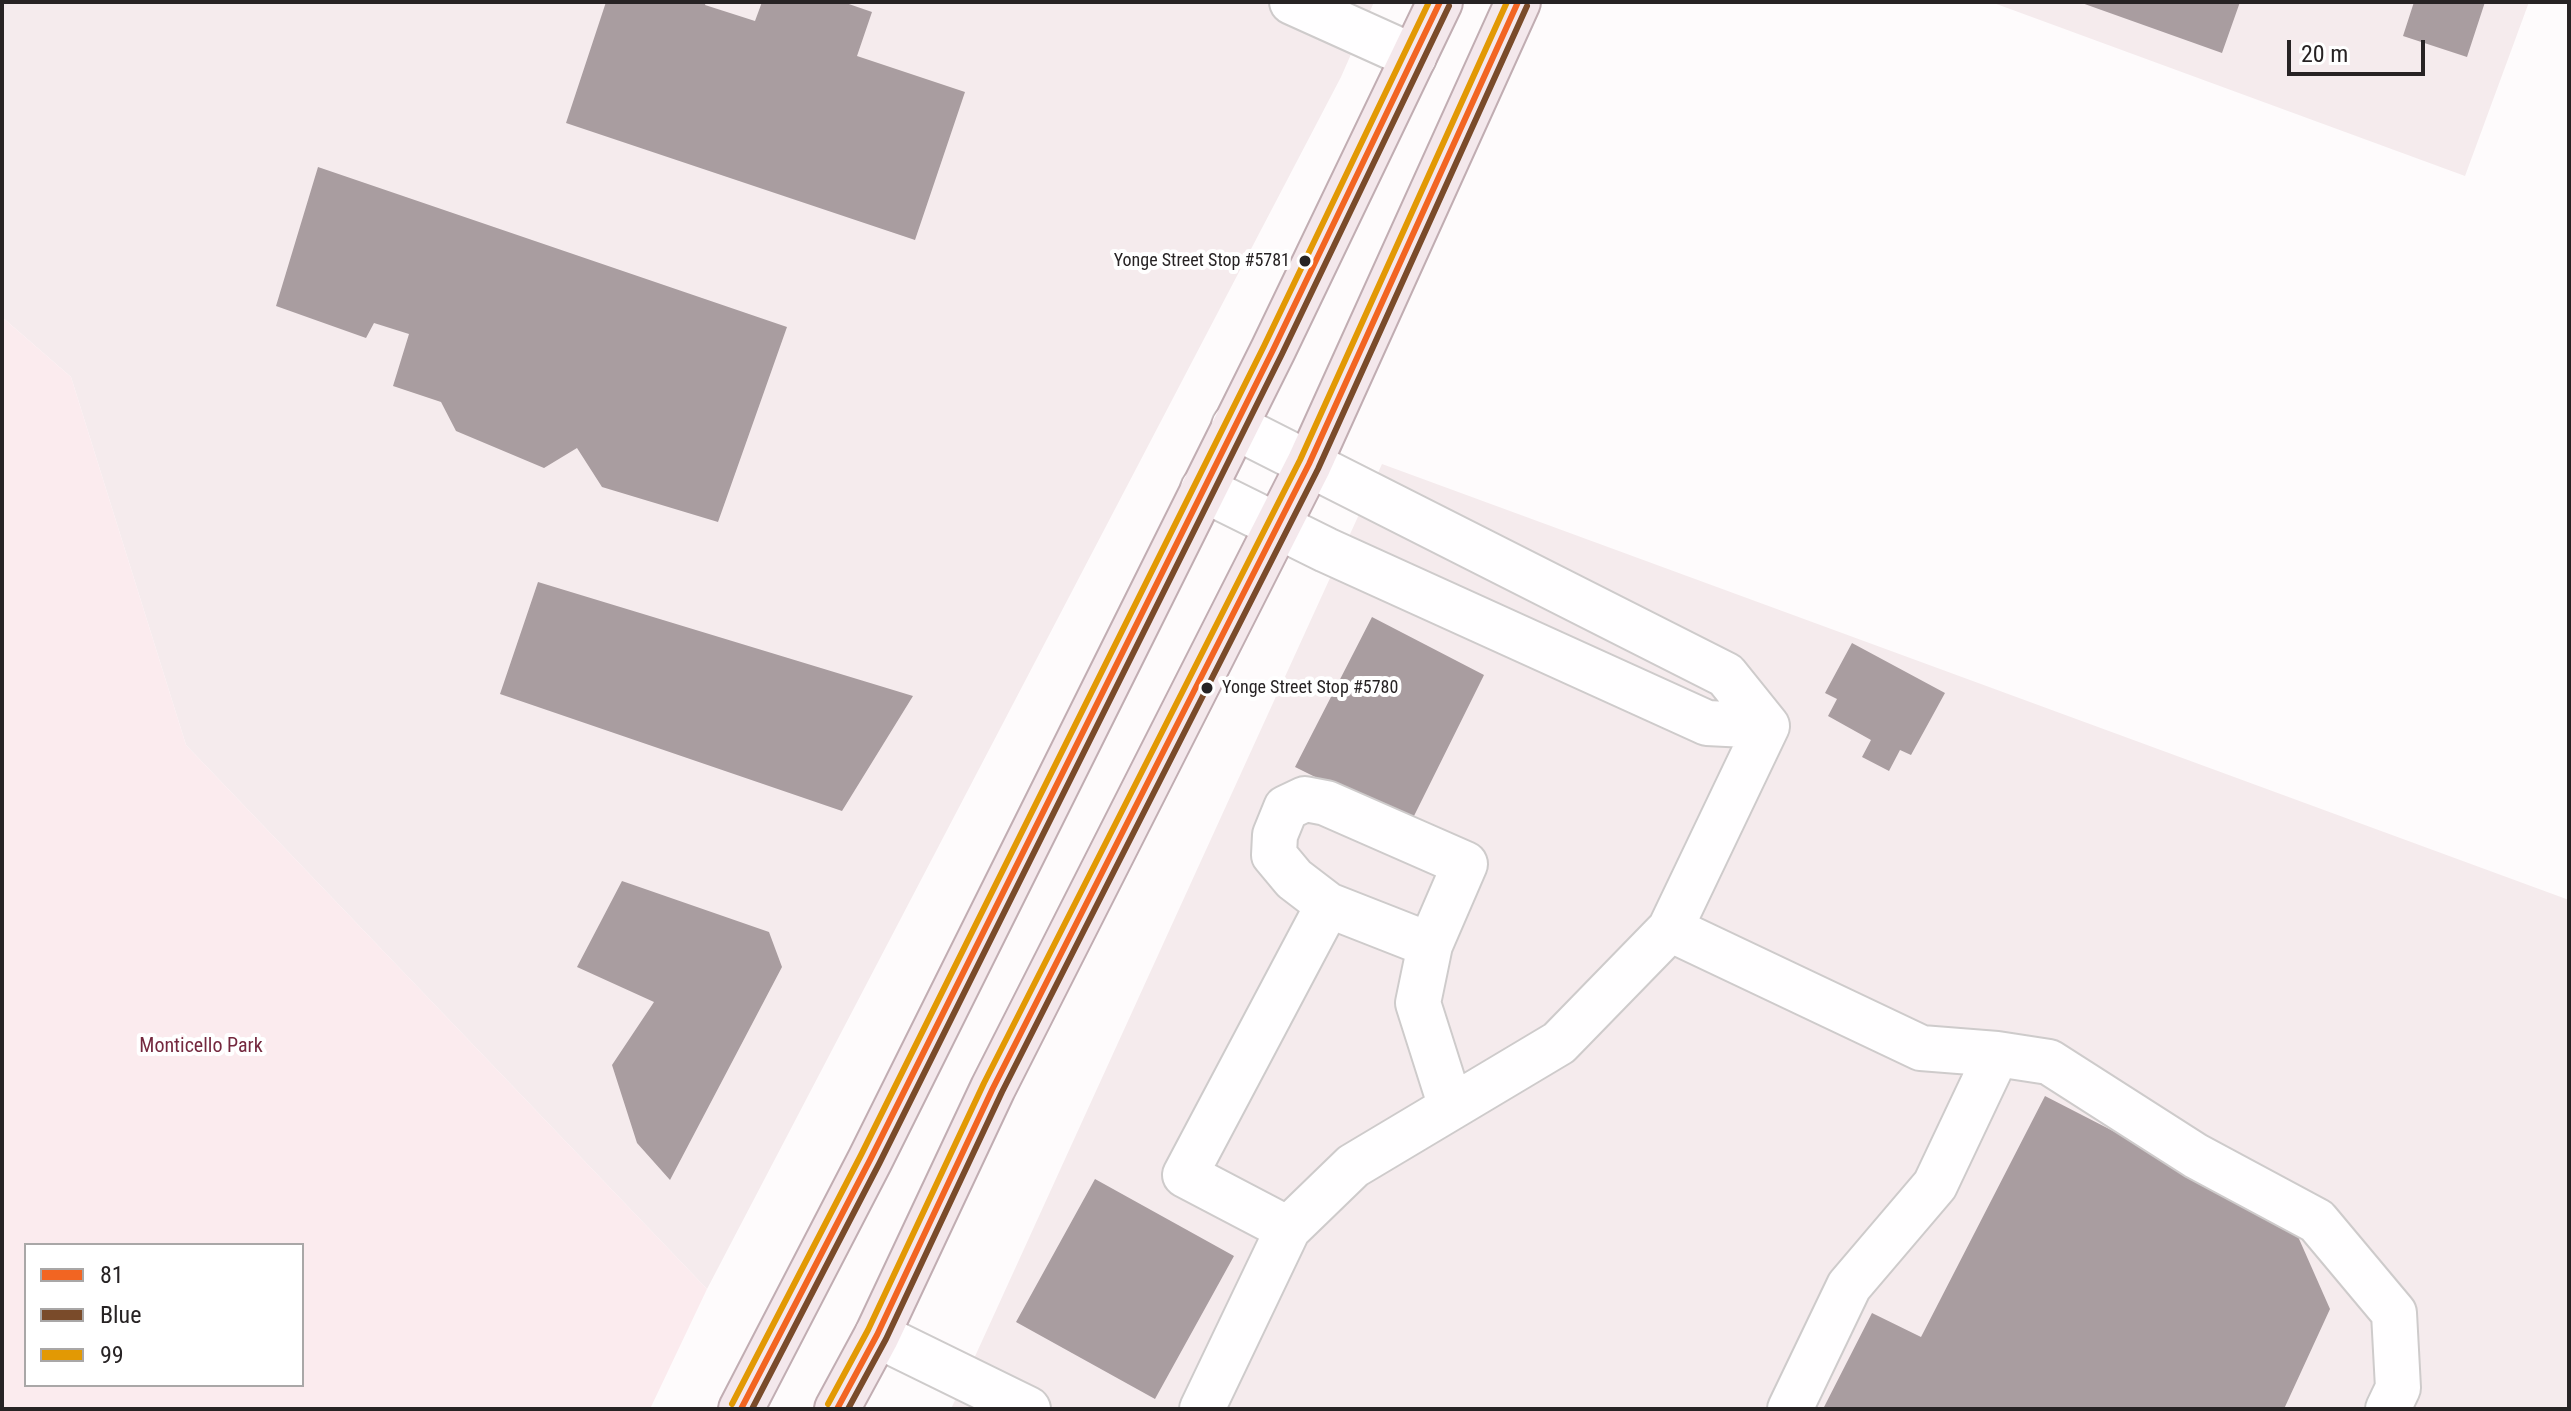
<!DOCTYPE html>
<style>
body{margin:0}
#map{position:relative;width:2571px;height:1411px;overflow:hidden;background:#fefbfc;font-family:"Roboto Condensed",sans-serif}
canvas{display:block}
.frame{position:absolute;inset:0;border:4px solid #272324;pointer-events:none}
.legend{position:absolute;left:24px;top:1243px;width:280px;height:144px;box-sizing:border-box;background:#fff;border:2px solid #a9a7a7;margin:0;padding:10px 14px;list-style:none;font-size:24px;color:#272324}
.legend li{display:flex;align-items:center;gap:16px;height:40px}
.legend b{width:40px;border:2px solid #a9a7a7}
.scale{position:absolute;left:2287px;top:40px;width:138px;height:36px;box-sizing:border-box;border:4px solid #272324;border-top:0;padding-left:10px;font-size:24px;line-height:28px;white-space:nowrap;color:#272324;-webkit-text-stroke:6px #fff;paint-order:stroke}
</style>
<div id="map">
<canvas width="2571" height="1411"></canvas>
<div class="frame"></div>
<ul class="legend">
<li><b style="height:10px;background:#f26522"></b>81</li>
<li><b style="height:10px;background:#7a4b2a"></b>Blue</li>
<li><b style="height:10px;background:#e29904"></b>99</li>
</ul>
<div class="scale">20 m</div>
</div>
<script>
const context = document.querySelector('canvas').getContext('2d');
context.lineJoin = 'round';
function fill(path, color) { context.fillStyle = color; context.fill(path, 'evenodd'); }
const toPath = rows => new Path2D(rows.map(r => 'M' + r).join(''));
function stroke(path, color, width, dash) { context.strokeStyle = color; context.lineWidth = width; context.lineCap = dash ? 'butt' : 'round'; context.setLineDash(dash || []); context.stroke(path); }
function drawText(font, color, halo, rows, align = 'center') {
  context.font = font + ' "Roboto Condensed",sans-serif'; context.lineWidth = 8; context.setLineDash([]); context.textBaseline = 'middle'; context.strokeStyle = halo; context.fillStyle = color; for (const [text, x, y, turn = 0] of rows) {
    context.save(); context.translate(x, y); context.rotate((+turn || 0) * Math.PI / 180); context.textAlign = isNaN(turn) ? turn : align; if (halo) context.strokeText(text, 0, 0); context.fillText(text, 0, 0); context.restore();
  }
}
fill(toPath([
 [2,2,1374,2,1341,77,707,1289,186,745,71,377,2,317],
 [1991,2,2529,2,2465,176],
 [1382,464,2569,900,2569,1409,951,1409]
]), '#f5ebed');
fill(toPath([
 [2,317,71,377,186,745,707,1289,650,1409,2,1409],
 [26,1245,302,1245,302,1385,26,1385]
]), '#fbebee');
fill(toPath([
 [606,2,706,2,705,5,755,21,762,2,843,2,872,12,857,56,965,92,915,240,566,123],
 [2079,2,2240,2,2222,53],
 [2414,2,2485,2,2467,57,2403,36],
 [318,167,787,327,718,522,602,487,577,448,544,468,456,431,441,402,393,386,409,334,374,323,366,338,276,306],
 [538,582,913,696,842,811,500,694],
 [1372,617,1484,675,1410,824,1295,767],
 [1852,643,1945,693,1911,755,1900,750,1889,771,1862,757,1871,740,1828,716,1837,699,1825,693],
 [622,881,769,932,782,967,670,1180,637,1143,612,1065,654,1002,577,967],
 [2045,1096,2292,1223,2330,1309,2284,1409,1823,1409,1872,1313,1921,1337],
 [1095,1179,1234,1256,1155,1399,1016,1322]
]), '#a99da0');
const minor = toPath([
 [1292,2,1414,57],
 [1234,426,1726,675,1767,726],
 [1203,489,1326,550,1707,723,1767,726],
 [1328,905,1294,879,1274,855,1275,835,1286,808,1305,799,1326,803,1465,864,1430,945],
 [1670,929,1921,1048,1997,1054,1935,1185,1849,1286,1790,1409],
 [1997,1054,2049,1062,2196,1156,2317,1221,2394,1313,2398,1388,2388,1409],
 [1288,1229,1185,1175,1328,905,1430,945,1418,1003,1451,1107],
 [877,1335,1028,1409],
 [1202,1409,1288,1229,1353,1166,1559,1043,1670,929,1767,726]
]);
const major = toPath([
 [741,1409,870,1160,1273,350,1440,2],
 [837,1409,877,1335,993,1088,1309,464,1518,2]
]);
stroke(minor, '#cecbcb', 48);
stroke(major, '#c1adb2', 48);
stroke(minor, '#fffeff', 44);
stroke(major, '#f4e8ec', 44);
stroke(toPath([
 [741,1409,870,1160,1273,350,1440,2],
 [837,1409,877,1335,993,1088,1309,464,1518,2]
]), '#f26522', 6);
stroke(toPath([
 [752,1409,879,1164,1282,354,1449,6],
 [848,1409,886,1339,1002,1092,1318,469,1527,6]
]), '#7a4b2a', 6);
stroke(toPath([
 [732,1404,861,1155,1264,346,1429,2],
 [828,1404,868,1330,984,1083,1300,460,1507,2]
]), '#e29904', 6);
for (const [x, y, r, color] of [
 [1305,261,7,"#272324"],
 [1207,688,7,"#272324"]
]) { const dot = new Path2D(); dot.arc(x, y, r, 0, 2 * Math.PI); context.fillStyle = color; context.fill(dot); stroke(dot, '#fff', 3); }
drawText('18px', '#272324', '#fff', [
 ["Yonge Street Stop #5781",1290,261],
 ["Yonge Street Stop #5780",1222,688,"left"]
], 'right');
drawText('20px', '#74283e', '#fff', [
 ["Monticello Park",201,1047]
]);
</script>
